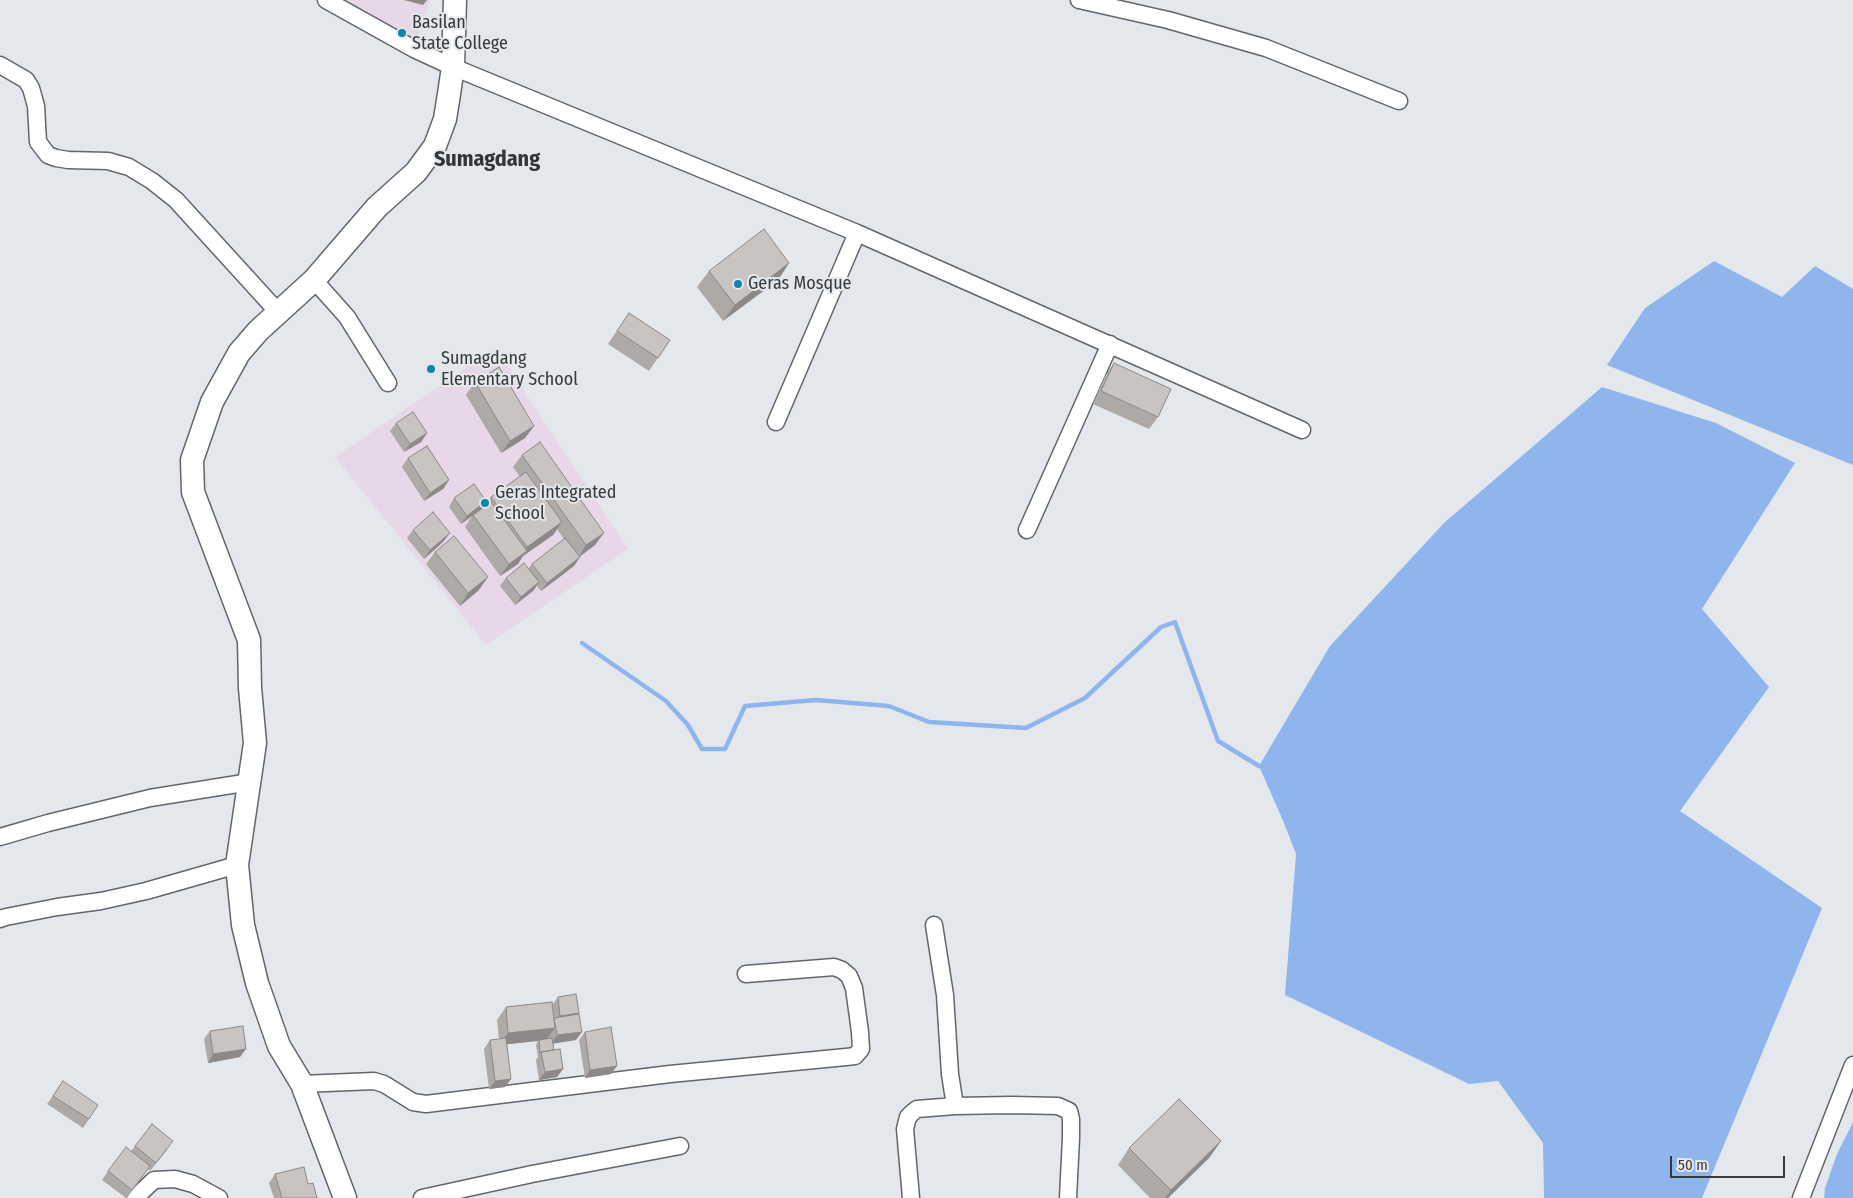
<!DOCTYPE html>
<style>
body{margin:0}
#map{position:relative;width:1853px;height:1198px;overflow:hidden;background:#e4e8ec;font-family:"Fira Sans Condensed",sans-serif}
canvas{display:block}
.scale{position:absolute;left:1670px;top:1156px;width:115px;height:22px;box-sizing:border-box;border:2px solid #37393a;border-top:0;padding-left:6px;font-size:15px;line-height:18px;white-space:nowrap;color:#37393a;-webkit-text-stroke:4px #e4e8ec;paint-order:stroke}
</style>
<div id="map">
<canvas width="1853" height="1198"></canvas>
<div class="scale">50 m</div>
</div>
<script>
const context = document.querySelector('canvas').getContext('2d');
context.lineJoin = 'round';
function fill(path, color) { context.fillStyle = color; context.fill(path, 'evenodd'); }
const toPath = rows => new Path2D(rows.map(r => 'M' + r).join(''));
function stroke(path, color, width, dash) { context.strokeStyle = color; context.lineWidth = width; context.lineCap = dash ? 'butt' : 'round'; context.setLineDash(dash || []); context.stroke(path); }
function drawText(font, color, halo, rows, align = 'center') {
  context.font = font + ' "Fira Sans Condensed",sans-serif'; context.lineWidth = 4; context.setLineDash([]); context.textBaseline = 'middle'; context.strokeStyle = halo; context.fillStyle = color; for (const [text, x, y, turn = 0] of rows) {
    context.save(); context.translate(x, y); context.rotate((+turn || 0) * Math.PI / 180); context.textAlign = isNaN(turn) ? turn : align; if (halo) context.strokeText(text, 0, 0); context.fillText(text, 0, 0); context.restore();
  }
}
fill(toPath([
 [328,0,430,0,414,49],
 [496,348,628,549,486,645,335,457]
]), '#e8d7e9');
fill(toPath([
 [1714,261,1782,297,1815,266,1853,289,1853,465,1607,365,1645,308],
 [1602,387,1716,423,1795,463,1702,609,1769,687,1680,811,1822,908,1702,1198,1544,1198,1543,1143,1498,1081,1469,1084,1285,995,1296,854,1284,823,1259,766,1330,646,1444,523],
 [1853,1122,1853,1198,1824,1198,1825,1188,1837,1154]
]), '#8eb6ed');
stroke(toPath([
 [582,643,666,701,688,725,702,749,725,749,745,706,816,700,889,706,929,722,1026,728,1085,698,1161,627,1175,622,1218,741,1259,766]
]), '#8eb6ed', 4.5);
const street = toPath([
 [326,0,414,49,453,67,857,233,1302,430],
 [1079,0,1168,20,1266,48,1399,101],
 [0,65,26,80,31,88,36,106,38,142,48,155,56,158,68,160,108,161,129,167,152,181,176,200,278,312],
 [314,280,347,317,388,383],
 [776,422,857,233],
 [1027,530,1110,344],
 [0,837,48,823,150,798,250,782],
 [0,919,6,917,57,907,101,901,146,891,237,865],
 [934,925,945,995,950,1074,955,1106],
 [302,1084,374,1081,384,1084,413,1102,426,1104,670,1074,846,1057,855,1056,861,1049,860,1032,854,988,849,976,842,970,834,967,746,974],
 [135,1198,154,1180,175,1179,193,1184,219,1198],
 [422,1198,532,1174,680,1146],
 [911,1198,905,1129,908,1117,912,1113,917,1109,955,1106,1012,1105,1058,1106,1069,1111,1071,1119,1071,1138,1068,1198],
 [1801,1198,1853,1065]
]);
const secondary = toPath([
 [345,1198,302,1084,279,1046,257,983,243,925,237,865,255,743,250,688,249,640,193,492,192,460,212,402,239,353,258,331,314,280,377,207,416,172,435,146,445,119,449,94,453,67,455,0]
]);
stroke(street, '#626669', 19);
stroke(secondary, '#626669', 25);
stroke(street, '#fff', 16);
stroke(secondary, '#fff', 22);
fill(toPath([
 [789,263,778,280,723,321,697,287,709,271],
 [629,313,670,340,649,371,608,344],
 [1114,363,1158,417,1149,429,1093,404,1105,376],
 [475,382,534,426,525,438,501,453,466,395],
 [396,423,427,433,421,442,404,452,390,431],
 [522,455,595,545,579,556,580,557,574,566,541,591,537,586,533,591,515,605,500,586,506,578,528,569,532,564,564,539,557,529,553,535,523,556,518,564,500,576,465,527,473,515,461,524,449,507,454,498,481,509,485,506,491,497,520,477,513,467],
 [408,458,449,480,443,489,424,501,402,467],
 [413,530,444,541,424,559,407,538],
 [435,552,479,590,460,606,426,564],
 [558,997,579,1013,578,1015,576,1040,553,1043,554,1050,563,1069,557,1077,539,1080,536,1060,538,1057,536,1045,538,1041,507,1044,511,1079,505,1087,489,1089,484,1049,490,1040,499,1039,497,1020,506,1007,553,1004],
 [210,1031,240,1057,208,1063,204,1039],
 [585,1032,611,1074,585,1078,579,1040],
 [63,1081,89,1119,83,1128,47,1104],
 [1221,1141,1209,1158,1168,1198,1150,1198,1118,1165,1129,1148],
 [135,1146,167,1150,150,1171,148,1169,127,1198,126,1198,102,1180,108,1171,131,1151],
 [275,1174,317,1198,274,1198,269,1183]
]), '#ada9a7');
fill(toPath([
 [404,0,427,0,423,5],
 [789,263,778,280,723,321,735,305],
 [534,426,525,438,501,453,510,441],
 [427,433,421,442,404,452,410,444],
 [449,480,443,489,424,501,430,493],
 [486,501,481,510,461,524,467,516],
 [562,522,553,535,523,556,518,564,500,576,509,564,521,555,527,547],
 [450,533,444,541,424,559,430,550],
 [604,533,595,545,578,558,586,545],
 [580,557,574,566,541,591,547,583],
 [488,577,479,590,460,606,468,593],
 [539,582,533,591,515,605,521,597],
 [579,1013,573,1022,554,1024,560,1016],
 [555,1028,546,1040,500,1045,508,1033],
 [582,1032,576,1040,551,1044,557,1035],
 [246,1049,240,1057,208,1063,213,1054],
 [617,1066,611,1074,585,1078,590,1070],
 [563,1069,557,1077,539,1080,545,1072],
 [511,1079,505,1087,489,1089,495,1081],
 [1221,1141,1209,1158,1168,1198,1165,1198,1171,1190]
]), '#8d8988');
const building = toPath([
 [764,229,789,263,735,305,709,271,764,229],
 [629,313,670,340,658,358,617,331,629,313],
 [1114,363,1171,389,1158,417,1101,391,1114,363],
 [499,367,534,426,510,441,475,382,499,367],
 [413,412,427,433,410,444,396,423,413,412],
 [540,442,604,533,586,545,522,455,540,442],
 [427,446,449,480,430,493,408,458,427,446],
 [526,472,562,522,527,547,491,497,526,472],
 [474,484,486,501,467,516,454,498,474,484],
 [491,502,527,551,509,564,473,515,491,502],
 [433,512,450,533,430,550,413,530,433,512],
 [454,536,488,577,468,593,435,552,454,536],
 [565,538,580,557,547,583,532,564,565,538],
 [524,563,539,582,521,597,506,578,524,563],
 [576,994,579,1013,560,1016,558,997,576,994],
 [552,1002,555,1028,508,1033,506,1007,552,1002],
 [579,1014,582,1032,557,1035,554,1018,579,1014],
 [243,1026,246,1049,213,1054,210,1031,243,1026],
 [611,1027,617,1066,590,1070,585,1032,611,1027],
 [506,1038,511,1079,495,1081,490,1040,506,1038],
 [552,1038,554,1050,541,1052,540,1053,539,1040,552,1038],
 [560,1049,563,1069,545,1072,541,1052,560,1049],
 [63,1081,98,1105,89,1119,53,1096,63,1081],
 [1179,1099,1221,1141,1171,1190,1129,1148,1179,1099],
 [152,1124,173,1141,156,1163,135,1146,152,1124],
 [126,1147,150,1166,132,1190,108,1171,126,1147],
 [304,1167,308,1184,313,1183,317,1198,282,1198,275,1174,304,1167]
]);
fill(building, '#c9c4c2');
stroke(building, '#8d8988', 1);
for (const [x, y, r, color] of [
 [402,33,5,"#0e86ab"],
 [738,284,5,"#0e86ab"],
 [431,369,5,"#0e86ab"],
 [485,503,5,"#0e86ab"]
]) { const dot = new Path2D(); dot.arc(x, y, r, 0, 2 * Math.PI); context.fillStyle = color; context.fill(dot); stroke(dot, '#e4e8ec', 2); }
drawText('18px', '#37393a', '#e4e8ec', [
 ["Basilan",412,23],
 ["State College",412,44],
 ["Geras Mosque",748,284],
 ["Sumagdang",441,359],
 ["Elementary School",441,380],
 ["Geras Integrated",495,493],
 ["School",495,514]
], 'left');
drawText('bold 22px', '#333639', '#e4e8ec', [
 ["Sumagdang",487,160]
]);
</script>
